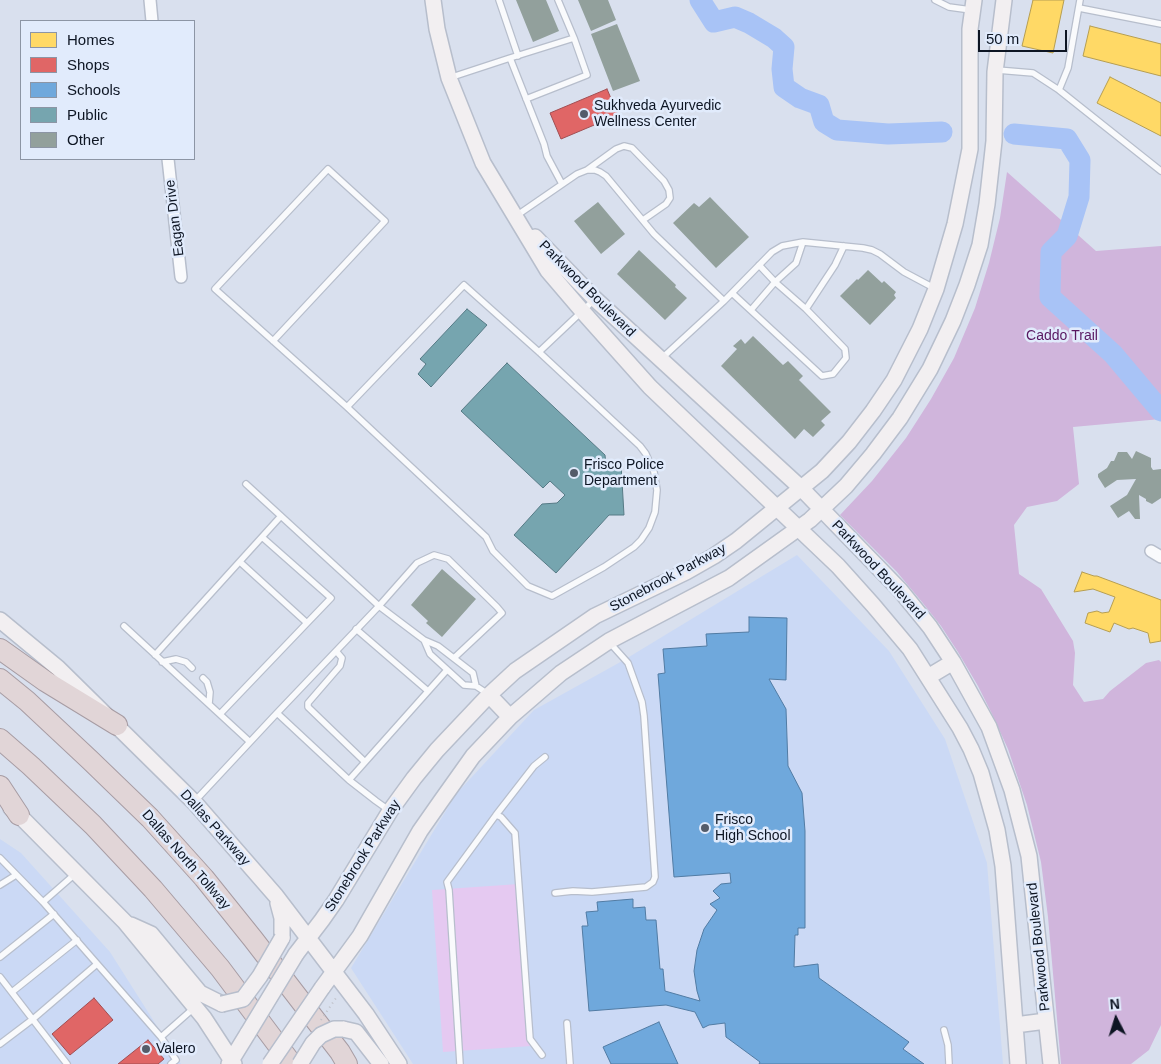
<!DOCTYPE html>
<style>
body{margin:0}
#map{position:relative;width:1161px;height:1064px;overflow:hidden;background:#d9e0ee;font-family:Arial,sans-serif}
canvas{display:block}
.legend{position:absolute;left:20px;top:20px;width:175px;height:140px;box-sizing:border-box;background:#e1ebfc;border:1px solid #8c95a5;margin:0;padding:6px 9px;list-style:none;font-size:15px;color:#0d1523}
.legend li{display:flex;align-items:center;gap:10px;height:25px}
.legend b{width:25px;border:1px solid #8c95a5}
.north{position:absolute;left:1091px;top:994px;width:50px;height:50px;-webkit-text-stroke:4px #e1ebfc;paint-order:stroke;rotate:355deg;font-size:14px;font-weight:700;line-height:20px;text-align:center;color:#0d1523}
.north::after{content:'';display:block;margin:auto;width:18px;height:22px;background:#0d1523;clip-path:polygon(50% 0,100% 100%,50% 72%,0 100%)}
.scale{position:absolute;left:978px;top:30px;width:89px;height:22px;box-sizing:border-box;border:2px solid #0d1523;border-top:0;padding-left:6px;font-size:15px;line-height:18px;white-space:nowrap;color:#0d1523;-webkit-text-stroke:4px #e1ebfc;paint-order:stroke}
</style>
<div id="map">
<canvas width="1161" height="1064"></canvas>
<ul class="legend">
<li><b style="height:14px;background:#ffd966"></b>Homes</li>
<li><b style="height:14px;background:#e06666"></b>Shops</li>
<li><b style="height:14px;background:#6fa8dc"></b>Schools</li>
<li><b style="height:14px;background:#76a5af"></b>Public</li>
<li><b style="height:14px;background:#92a09c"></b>Other</li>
</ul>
<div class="north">N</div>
<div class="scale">50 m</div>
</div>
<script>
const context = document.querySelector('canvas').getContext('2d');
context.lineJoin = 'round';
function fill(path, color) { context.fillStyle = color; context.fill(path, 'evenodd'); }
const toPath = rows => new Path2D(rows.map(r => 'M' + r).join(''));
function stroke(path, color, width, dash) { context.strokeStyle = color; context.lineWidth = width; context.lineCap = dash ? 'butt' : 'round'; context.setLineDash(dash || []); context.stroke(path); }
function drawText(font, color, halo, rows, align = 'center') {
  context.font = font + ' Arial,sans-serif'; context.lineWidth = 5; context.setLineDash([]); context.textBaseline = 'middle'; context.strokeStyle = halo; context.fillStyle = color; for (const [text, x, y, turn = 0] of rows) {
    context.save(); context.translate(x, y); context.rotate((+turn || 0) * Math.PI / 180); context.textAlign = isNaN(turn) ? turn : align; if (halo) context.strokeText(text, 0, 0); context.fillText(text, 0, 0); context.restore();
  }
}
fill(toPath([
 [797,555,889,651,945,739,987,863,1003,1064,413,1064,351,968,456,794,534,710,624,660],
 [0,839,21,853,110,952,181,1064,0,1064]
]), '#cbd9f5');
fill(toPath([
 [519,884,531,1046,443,1052,432,890]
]), '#e5c9f1');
fill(toPath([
 [1007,172,1096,251,1161,246,1161,419,1073,427,1079,484,1057,501,1027,507,1014,525,1019,574,1041,589,1073,641,1075,653,1073,685,1084,702,1103,699,1110,691,1146,663,1159,660,1161,662,1161,1025,1149,1050,1131,1064,1061,1064,1048,917,1041,862,1027,805,1008,749,992,714,978,686,958,652,941,626,922,602,897,572,840,515,872,481,906,438,931,399,954,358,975,308,989,263,1000,218]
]), '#d0b5dc');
const homes = toPath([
 [1033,0,1064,0,1053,53,1022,46,1033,0],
 [1090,26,1161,44,1161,76,1083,56,1090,26],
 [1110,77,1161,103,1161,136,1097,103,1110,77],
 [1082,572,1094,576,1097,576,1161,600,1161,641,1150,643,1148,633,1133,628,1129,629,1114,623,1110,632,1085,623,1088,613,1097,611,1102,613,1109,612,1115,597,1093,589,1074,592,1082,572]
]);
fill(homes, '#ffd966');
stroke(homes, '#b69e52', 1);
const shops = toPath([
 [607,89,618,115,561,139,550,113,607,89],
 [94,998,113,1020,70,1055,52,1034,94,998],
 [148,1040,164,1059,158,1064,118,1064,148,1040]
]);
fill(shops, '#e06666');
stroke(shops, '#a14e52', 1);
const schools = toPath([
 [749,617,787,618,786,680,769,679,786,709,788,766,802,793,805,831,805,928,798,928,798,935,795,935,794,967,818,964,819,978,909,1042,903,1049,924,1064,759,1064,760,1062,726,1037,725,1023,709,1025,703,1028,695,1012,666,1005,589,1011,582,926,588,926,586,912,598,911,597,902,633,899,633,908,645,907,646,920,656,920,660,969,663,969,665,991,700,1001,697,991,694,971,697,950,704,929,717,910,710,904,720,898,713,891,721,884,731,883,730,873,674,877,658,674,665,673,663,649,707,646,706,634,749,632,749,617],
 [659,1022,678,1064,611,1064,603,1047,659,1022]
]);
fill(schools, '#6fa8dc');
stroke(schools, '#527ca4', 1);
const public = toPath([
 [467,309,487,325,431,387,418,374,426,364,420,359,467,309],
 [507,363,605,455,606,465,621,464,624,515,609,515,556,573,514,535,542,504,557,503,565,495,550,481,543,488,461,411,507,363]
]);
fill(public, '#76a5af');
stroke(public, '#567a85', 1);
stroke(toPath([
 [700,0,714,22,735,17,749,23,774,38,784,47,782,69,784,87,800,98,819,105,824,122,837,130,888,134,942,132],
 [1014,134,1067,139,1080,160,1079,197,1067,236,1051,252,1050,297,1113,354,1161,411]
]), '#a8c3f6', 21);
fill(toPath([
 [516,0,546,0,559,31,533,42],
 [578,0,608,0,616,20,591,31],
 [617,24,640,81,613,91,591,34],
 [710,197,749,237,716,268,673,223,694,203,699,207],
 [598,202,625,234,601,254,574,221],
 [639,250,676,285,675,287,687,298,665,320,617,274],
 [868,270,882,283,884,281,896,292,894,295,896,298,870,325,840,296,857,279,858,280],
 [753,336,783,365,788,361,803,376,799,380,831,412,821,421,825,425,813,437,804,429,795,439,721,366,737,349,733,346,741,339,745,344],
 [1136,451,1151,458,1151,467,1153,470,1161,469,1161,498,1152,504,1146,501,1146,499,1139,495,1140,519,1135,519,1129,511,1118,518,1110,506,1127,495,1136,479,1117,480,1105,488,1098,477,1098,474,1107,468,1111,461,1114,461,1118,452,1127,452,1132,459],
 [442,569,476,599,442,637,426,623,428,621,411,605]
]), '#92a09c');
const lane = toPath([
 [499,0,518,56],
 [935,0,949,7,971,10],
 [1079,8,1161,24],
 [510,58,574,38,558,0],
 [997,70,1033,73,1059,90,1161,171],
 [449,78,510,58,544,144,547,156,562,184],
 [1059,90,1068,68,1080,0],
 [526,99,587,75,574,38],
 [587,170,616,149,624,146,632,148,664,181,669,190,670,198,666,204,643,220],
 [516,216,577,174,587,170,595,170,600,172,606,176,654,234,724,301],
 [803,242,796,263,775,282,806,309,835,265,844,246],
 [464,285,539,352,640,446,646,454,654,472,657,490,655,512,649,528,641,540,634,547,604,567,552,596,528,586,493,551,486,537,347,407,464,285],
 [732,293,822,376,833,374,846,358,845,349,806,309],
 [751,310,775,282,759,265],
 [273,341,385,221,328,169,215,289,347,407],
 [539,352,594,300],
 [661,359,724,301,772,252,782,246,803,242,863,248,872,250,880,254,904,272,934,288],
 [246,484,379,606,417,563,434,555,448,559,497,607,502,613,454,658],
 [262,537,331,598,307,623],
 [124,626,250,742],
 [356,629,428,691],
 [336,651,342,658,340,666,308,703,308,707,365,762],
 [155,655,281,516],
 [162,662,176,659,186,662,192,668],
 [203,678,207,682,210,692,209,704],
 [476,686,464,685,430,654,424,640,438,646,473,673,476,686,488,694],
 [220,714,307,623,240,562],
 [349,780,447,670],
 [194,802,277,713],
 [390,811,376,801,349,780,277,713,379,606,424,640],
 [0,858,43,902],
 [75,874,43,902,161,1037,195,1007],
 [0,885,16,875],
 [555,893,573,891,592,892,646,887,653,882,655,877,644,716,642,702,628,663,610,643],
 [0,957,54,914],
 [0,977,67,1064],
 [12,992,77,940],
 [567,1023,570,1064],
 [944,1030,948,1045,949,1064],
 [161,1037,176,1060,171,1064],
 [0,1044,33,1019,97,964],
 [542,1055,530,1039,515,833,501,817,496,815,534,766,545,757],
 [460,1064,449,890,447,882,496,815]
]);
const street = toPath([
 [150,0,152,21],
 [168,159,181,277],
 [1151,551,1161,557]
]);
const secondary = toPath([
 [433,0,437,29,449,78,483,163,548,271,583,312,650,387,838,566,873,605,910,649,960,728,971,749,981,773,997,830,1003,866,1018,1064],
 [535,237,595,299,801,488,900,590,930,627,953,662,989,727,1012,790,1029,856,1051,1064],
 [0,620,58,668,195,803,276,896,366,1014,399,1064],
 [928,677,953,662],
 [489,695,510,717],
 [11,808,19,815,125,922,204,1018,234,1064],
 [278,903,282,918,282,938],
 [131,925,151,934,200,993,222,1004],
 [296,954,322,920,336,900,390,811,414,778,437,750,489,695,515,671,595,616,686,572,714,556,736,541,822,471,849,442,873,411,894,380,920,329,936,289,955,224,970,149,970,29,974,0],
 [322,988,360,936,420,831,441,801,473,756,510,717,561,673,609,641,729,578,810,520,846,486,873,454,900,418,930,369,953,321,967,285,980,245,987,204,994,141,995,72,1004,0],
 [1015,1025,1046,1021],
 [343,1029,356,1032,381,1064],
 [229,1064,248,1033]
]);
const highway = toPath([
 [0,649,45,681,117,725],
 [0,679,27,701,90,760,150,818,204,878,253,939,340,1052,347,1064],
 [0,739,31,766,93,825,153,889,220,968,292,1064],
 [0,786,19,815]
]);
stroke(lane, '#b7becc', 8);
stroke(street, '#b7becc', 14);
stroke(secondary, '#b7becc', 18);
stroke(highway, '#a79ca3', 22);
stroke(lane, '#f9fafc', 5.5);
stroke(street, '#f9fafc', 11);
stroke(secondary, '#f2eff1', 15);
stroke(highway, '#e1d5d7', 20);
const secondaryBridge = toPath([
 [222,1004,243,999,260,976,282,938],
 [248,1033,296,954],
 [270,1064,322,988],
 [300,1064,313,1043,321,1035,334,1029,343,1029]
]);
stroke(secondaryBridge, '#b7becc', 18, []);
stroke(toPath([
 [321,1020,336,998]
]), '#bfc1c8', 2, [1, 4]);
stroke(secondaryBridge, '#f2eff1', 15);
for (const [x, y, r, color] of [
 [584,114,5,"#545c6a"],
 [574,473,5,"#545c6a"],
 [705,828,5,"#545c6a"],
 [146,1049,5,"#545c6a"]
]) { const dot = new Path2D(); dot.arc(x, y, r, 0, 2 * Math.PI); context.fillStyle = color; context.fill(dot); stroke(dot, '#e1ebfc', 2); }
drawText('14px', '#0d1523', '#e1ebfc', [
 ["Sukhveda Ayurvedic",594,106],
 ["Wellness Center",594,122],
 ["Frisco Police",584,465],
 ["Department",584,481],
 ["Frisco",715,820],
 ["High School",715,836],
 ["Valero",156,1049]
], 'left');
drawText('14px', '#0d1523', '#e1ebfc', [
 ["Eagan Drive",175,218,-97],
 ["Parkwood Boulevard",587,289,45],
 ["Parkwood Boulevard",878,570,47],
 ["Stonebrook Parkway",668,578,-28],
 ["Dallas Parkway",215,828,48],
 ["Stonebrook Parkway",363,856,-58],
 ["Dallas North Tollway",186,860,49],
 ["Parkwood Boulevard",1039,947,-96]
]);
drawText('14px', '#591861', '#e1ebfc', [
 ["Caddo Trail",1062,336]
]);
</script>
